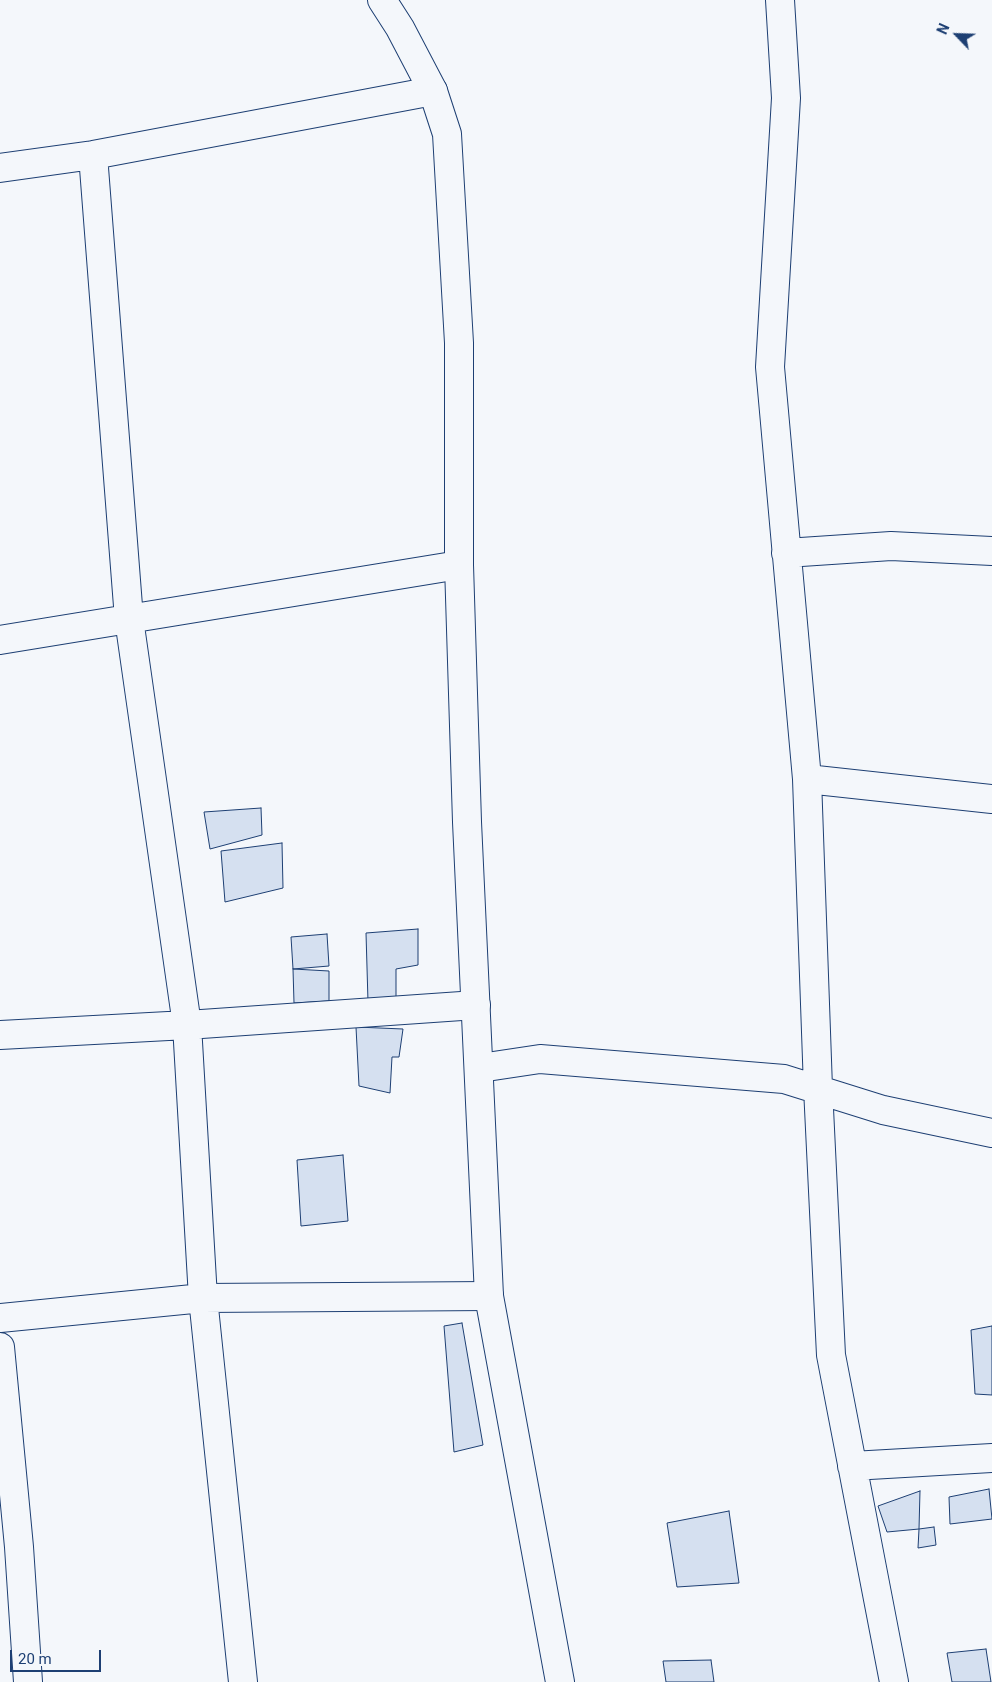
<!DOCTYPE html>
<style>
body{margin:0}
#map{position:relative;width:992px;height:1682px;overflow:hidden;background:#f4f7fb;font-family:Roboto,sans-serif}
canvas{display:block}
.north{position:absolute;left:932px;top:10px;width:50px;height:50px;-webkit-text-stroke:4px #f4f7fb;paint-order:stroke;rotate:294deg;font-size:14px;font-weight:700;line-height:20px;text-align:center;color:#1d3f73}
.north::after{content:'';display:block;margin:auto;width:18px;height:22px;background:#1d3f73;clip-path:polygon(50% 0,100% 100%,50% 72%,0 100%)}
.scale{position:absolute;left:10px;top:1650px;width:91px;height:22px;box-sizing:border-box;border:2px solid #1d3f73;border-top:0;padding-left:6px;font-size:15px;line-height:18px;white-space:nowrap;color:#1d3f73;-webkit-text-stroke:4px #f4f7fb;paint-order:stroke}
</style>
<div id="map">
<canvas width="992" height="1682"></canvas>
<div class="north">N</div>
<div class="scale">20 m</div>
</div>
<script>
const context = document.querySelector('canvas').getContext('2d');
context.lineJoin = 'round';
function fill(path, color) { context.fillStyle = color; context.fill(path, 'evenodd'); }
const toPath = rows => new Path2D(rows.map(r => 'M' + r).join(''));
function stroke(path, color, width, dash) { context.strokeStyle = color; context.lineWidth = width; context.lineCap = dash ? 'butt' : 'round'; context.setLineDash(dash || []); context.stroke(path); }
const building = toPath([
 [261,808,262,835,210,849,204,812,261,808],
 [282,843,283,888,225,902,221,851,282,843],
 [418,929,418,965,396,969,396,1000,368,1002,366,933,418,929],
 [327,934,329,966,293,969,291,937,327,934],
 [293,969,329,971,329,1001,294,1003,293,969],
 [356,1027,403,1029,399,1057,392,1057,390,1093,359,1086,356,1027],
 [343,1155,348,1221,301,1226,297,1160,343,1155],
 [462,1323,483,1445,454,1452,444,1326,462,1323],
 [992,1326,992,1395,975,1394,971,1330,992,1326],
 [989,1489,992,1519,950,1524,949,1497,989,1489],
 [920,1491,919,1529,887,1532,878,1506,920,1491],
 [729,1511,739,1583,677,1587,667,1523,729,1511],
 [934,1527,936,1545,918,1548,919,1529,934,1527],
 [986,1649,991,1682,952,1682,947,1653,986,1649],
 [711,1660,714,1682,666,1682,663,1661,711,1660]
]);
fill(building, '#d5e0f0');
stroke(building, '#1d3f73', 1);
const street = toPath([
 [780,0,786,98,770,367,807,779,818,1088,831,1355,894,1682],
 [93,155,129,619,187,1025,203,1298,243,1682],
 [0,168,93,155,433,91],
 [786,553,891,546,992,551],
 [0,640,459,565],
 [807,779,992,799],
 [0,1035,187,1025,476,1005],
 [480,1068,540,1059,784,1079,883,1110,992,1133],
 [0,1318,203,1298,489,1296],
 [0,1347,19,1547,28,1682],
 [852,1466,992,1458]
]);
const secondary = toPath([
 [382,0,400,28,433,91,447,134,459,343,459,565,467,822,489,1296,560,1682]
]);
stroke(street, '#1d3f73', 30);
stroke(secondary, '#1d3f73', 30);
stroke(street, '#f4f7fb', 28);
stroke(secondary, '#f4f7fb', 28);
</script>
